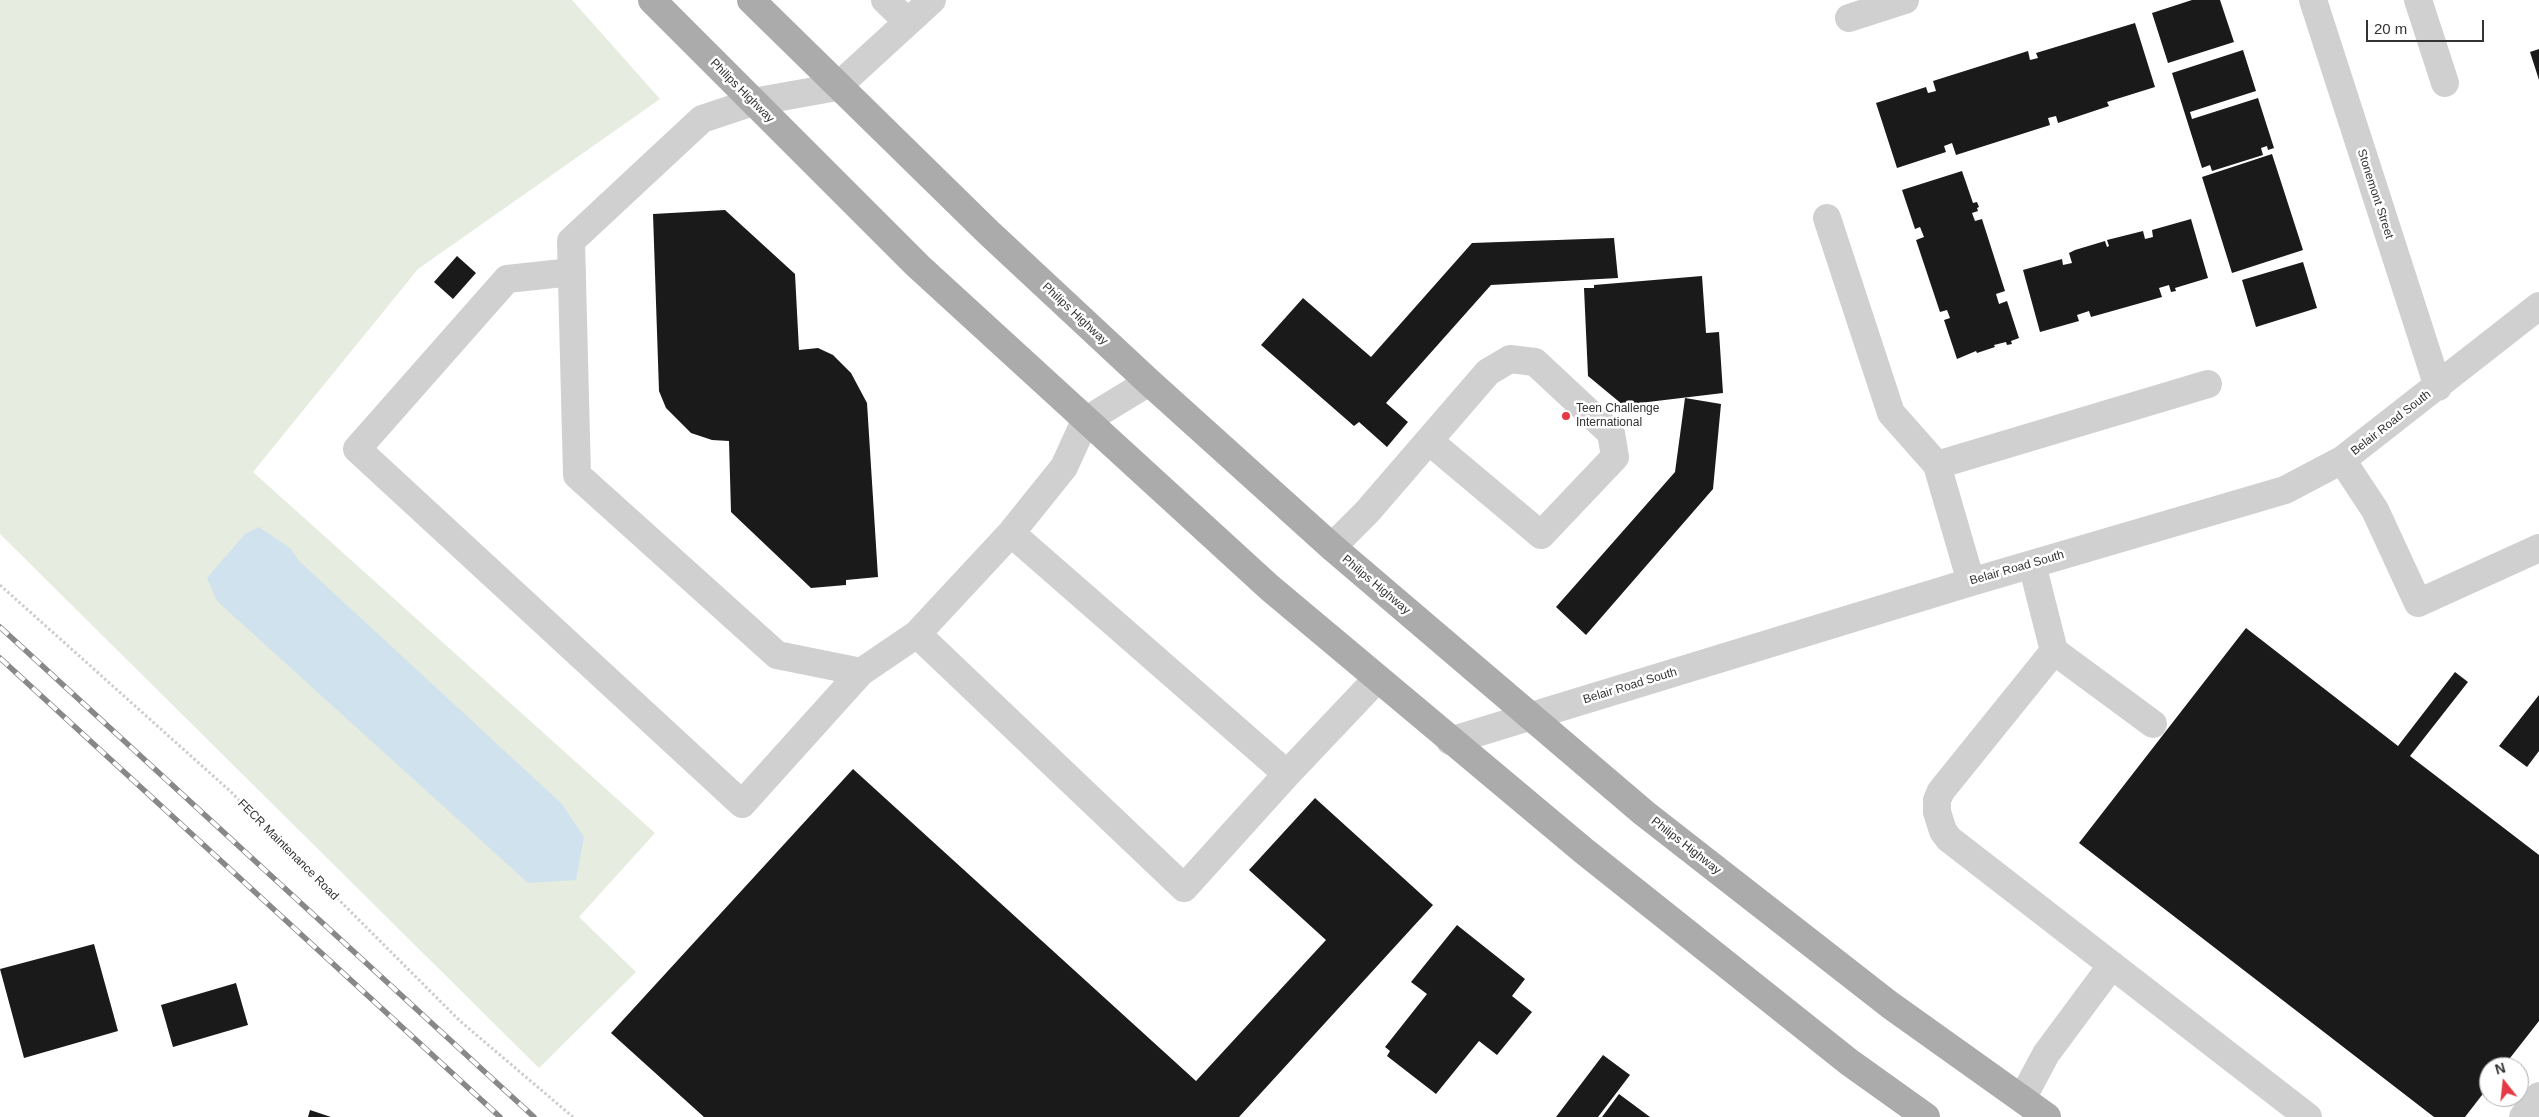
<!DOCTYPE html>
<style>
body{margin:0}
#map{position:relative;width:2539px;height:1117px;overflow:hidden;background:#fff;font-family:Helvetica,sans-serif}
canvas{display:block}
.north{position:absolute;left:2479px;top:1057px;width:50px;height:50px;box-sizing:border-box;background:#fff;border:1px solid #adadad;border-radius:50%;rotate:344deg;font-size:14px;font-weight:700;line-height:20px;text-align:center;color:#333}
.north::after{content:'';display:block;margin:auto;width:18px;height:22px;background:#e63946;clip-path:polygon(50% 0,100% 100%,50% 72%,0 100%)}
.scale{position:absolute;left:2366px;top:20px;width:118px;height:22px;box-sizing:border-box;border:2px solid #333;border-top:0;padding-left:6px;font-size:15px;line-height:18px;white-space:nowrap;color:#333;-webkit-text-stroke:4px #fff;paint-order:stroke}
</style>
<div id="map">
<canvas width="2539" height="1117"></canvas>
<div class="north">N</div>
<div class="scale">20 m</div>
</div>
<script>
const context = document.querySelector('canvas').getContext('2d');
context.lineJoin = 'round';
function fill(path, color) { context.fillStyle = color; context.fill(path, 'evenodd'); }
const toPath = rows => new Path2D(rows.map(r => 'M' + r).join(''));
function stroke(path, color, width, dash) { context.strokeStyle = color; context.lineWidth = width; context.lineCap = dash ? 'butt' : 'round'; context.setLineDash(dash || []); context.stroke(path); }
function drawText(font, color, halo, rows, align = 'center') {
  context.font = font + ' Helvetica,sans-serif'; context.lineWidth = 5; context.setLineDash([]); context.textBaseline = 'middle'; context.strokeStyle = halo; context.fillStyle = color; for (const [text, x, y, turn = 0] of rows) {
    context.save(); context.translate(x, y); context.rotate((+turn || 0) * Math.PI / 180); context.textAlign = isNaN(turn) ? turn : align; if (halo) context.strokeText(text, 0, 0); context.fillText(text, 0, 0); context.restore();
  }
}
fill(toPath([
 [0,0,572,0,660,99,418,269,253,472,655,833,579,917,636,972,539,1068,0,534]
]), '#e6ecdf');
fill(toPath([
 [259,527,291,549,299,561,562,804,584,837,576,880,528,883,217,601,207,578,245,534]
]), '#cfe2ee');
fill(toPath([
 [2192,0,2220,0,2234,42,2168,63,2152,13],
 [2135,23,2155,87,2107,102,2109,106,2058,123,2056,116,2048,118,2050,125,1956,155,1952,143,1944,146,1946,152,1897,168,1876,103,1926,87,1928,93,1936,91,1933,81,2028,51,2030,60,2038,58,2036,53],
 [2539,49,2539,80,2530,52],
 [2243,50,2256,91,2190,112,2192,119,2258,98,2274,148,2268,150,2267,146,2261,148,2263,155,2212,171,2210,165,2202,168,2172,73],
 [2272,154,2303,250,2232,273,2202,177],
 [1962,171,1973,203,1977,202,1979,207,1977,208,1978,211,1972,213,1975,221,1982,219,2005,291,1996,294,1999,304,2007,301,2019,338,2011,341,2012,344,2007,345,2006,342,1994,345,1995,347,1977,353,1976,351,1957,359,1944,320,1950,318,1947,310,1940,312,1916,240,1924,237,1920,227,1915,229,1902,190],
 [725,210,795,274,799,350,818,348,833,355,851,373,867,403,878,577,846,580,846,585,811,588,731,512,729,441,712,440,691,433,666,408,659,391,653,214],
 [2191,219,2208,278,2175,288,2176,291,2171,292,2169,285,2159,288,2162,297,2091,317,2089,311,2077,315,2079,321,2040,332,2023,270,2062,259,2063,265,2072,263,2069,253,2075,250,2105,241,2107,247,2109,246,2107,240,2143,231,2145,239,2153,237,2152,230],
 [1614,238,1618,278,1491,285,1386,403,1408,422,1387,447,1359,422,1354,426,1261,345,1303,298,1371,357,1472,243],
 [457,256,476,273,453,299,434,282],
 [2303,262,2317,308,2256,327,2242,280],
 [1702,276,1706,333,1719,332,1723,393,1623,405,1588,376,1584,288,1594,288,1594,285],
 [1685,398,1721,404,1713,489,1586,635,1556,607,1675,472],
 [2246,628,2398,746,2455,672,2468,682,2410,756,2539,855,2539,1021,2503,1067,2489,1067,2489,1086,2465,1117,2434,1117,2079,843],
 [2539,695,2539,751,2527,767,2499,746],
 [853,769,1196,1081,1326,940,1249,870,1315,798,1433,905,1239,1117,704,1117,611,1033],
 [1457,925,1525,979,1512,996,1532,1012,1497,1055,1479,1041,1436,1094,1387,1056,1390,1051,1385,1047,1427,994,1411,982],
 [94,944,118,1031,24,1058,0,969],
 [236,983,248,1025,173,1047,161,1005],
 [1603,1055,1630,1075,1598,1117,1556,1117],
 [1619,1094,1650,1117,1602,1117],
 [310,1110,331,1117,308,1117]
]), '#1a1a1a');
stroke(toPath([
 [0,585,230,791,460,1021,573,1117]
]), '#cdcdcd', 3, [2.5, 2.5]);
stroke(toPath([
 [885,0,908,22],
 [932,0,837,87,753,102,702,119,571,241,577,475,777,655,861,672,917,634,1011,533,1064,467,1085,421,1149,382],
 [2313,0,2438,387],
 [2418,0,2445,83],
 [1849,18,1905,0],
 [1827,218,1891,413,1937,465,1971,582],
 [572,272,507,279,357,449,742,804,861,672],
 [2342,460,2375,510,2418,603,2539,548],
 [1937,465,2208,384],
 [1011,533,1287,774],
 [1332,547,1367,512,1488,372,1510,359,1535,362,1611,433,1615,457,1541,535,1429,441],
 [2032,564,2054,651,1941,791,1937,800,1937,812,1943,831,1949,839,2308,1117],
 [917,634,1184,888,1287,774,1377,679],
 [2054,651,2153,724],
 [1450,741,1971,582,2285,490,2342,460,2539,306],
 [2022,1099,2046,1054,2112,965],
 [2523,1117,2539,1096]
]), '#d0d0d0', 28);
stroke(toPath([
 [652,0,918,266,1270,588,1584,851,1849,1062,1926,1117],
 [751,0,988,232,1149,382,1332,547,1644,813,1890,1005,2047,1117]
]), '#ababab', 28);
const rail = toPath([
 [0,627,534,1117],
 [0,658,500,1117]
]);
stroke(rail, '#888', 5.5);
stroke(rail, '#fff', 4, [11]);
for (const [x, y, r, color] of [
 [1566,416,5,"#e63946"]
]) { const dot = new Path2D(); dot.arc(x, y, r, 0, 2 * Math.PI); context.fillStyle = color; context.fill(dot); stroke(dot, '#fff', 2); }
drawText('12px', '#333', '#fff', [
 ["Philips Highway",742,91,45],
 ["Stonemont Street",2375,194,72],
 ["Philips Highway",1075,314,43],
 ["Belair Road South",2391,423,-38],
 ["Belair Road South",2017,568,-16],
 ["Philips Highway",1376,585,40],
 ["Belair Road South",1630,686,-17],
 ["Philips Highway",1686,846,38],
 ["FECR Maintenance Road",288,850,45]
]);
drawText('12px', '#333', '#fff', [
 ["Teen Challenge",1576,409],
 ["International",1576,423]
], 'left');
</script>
